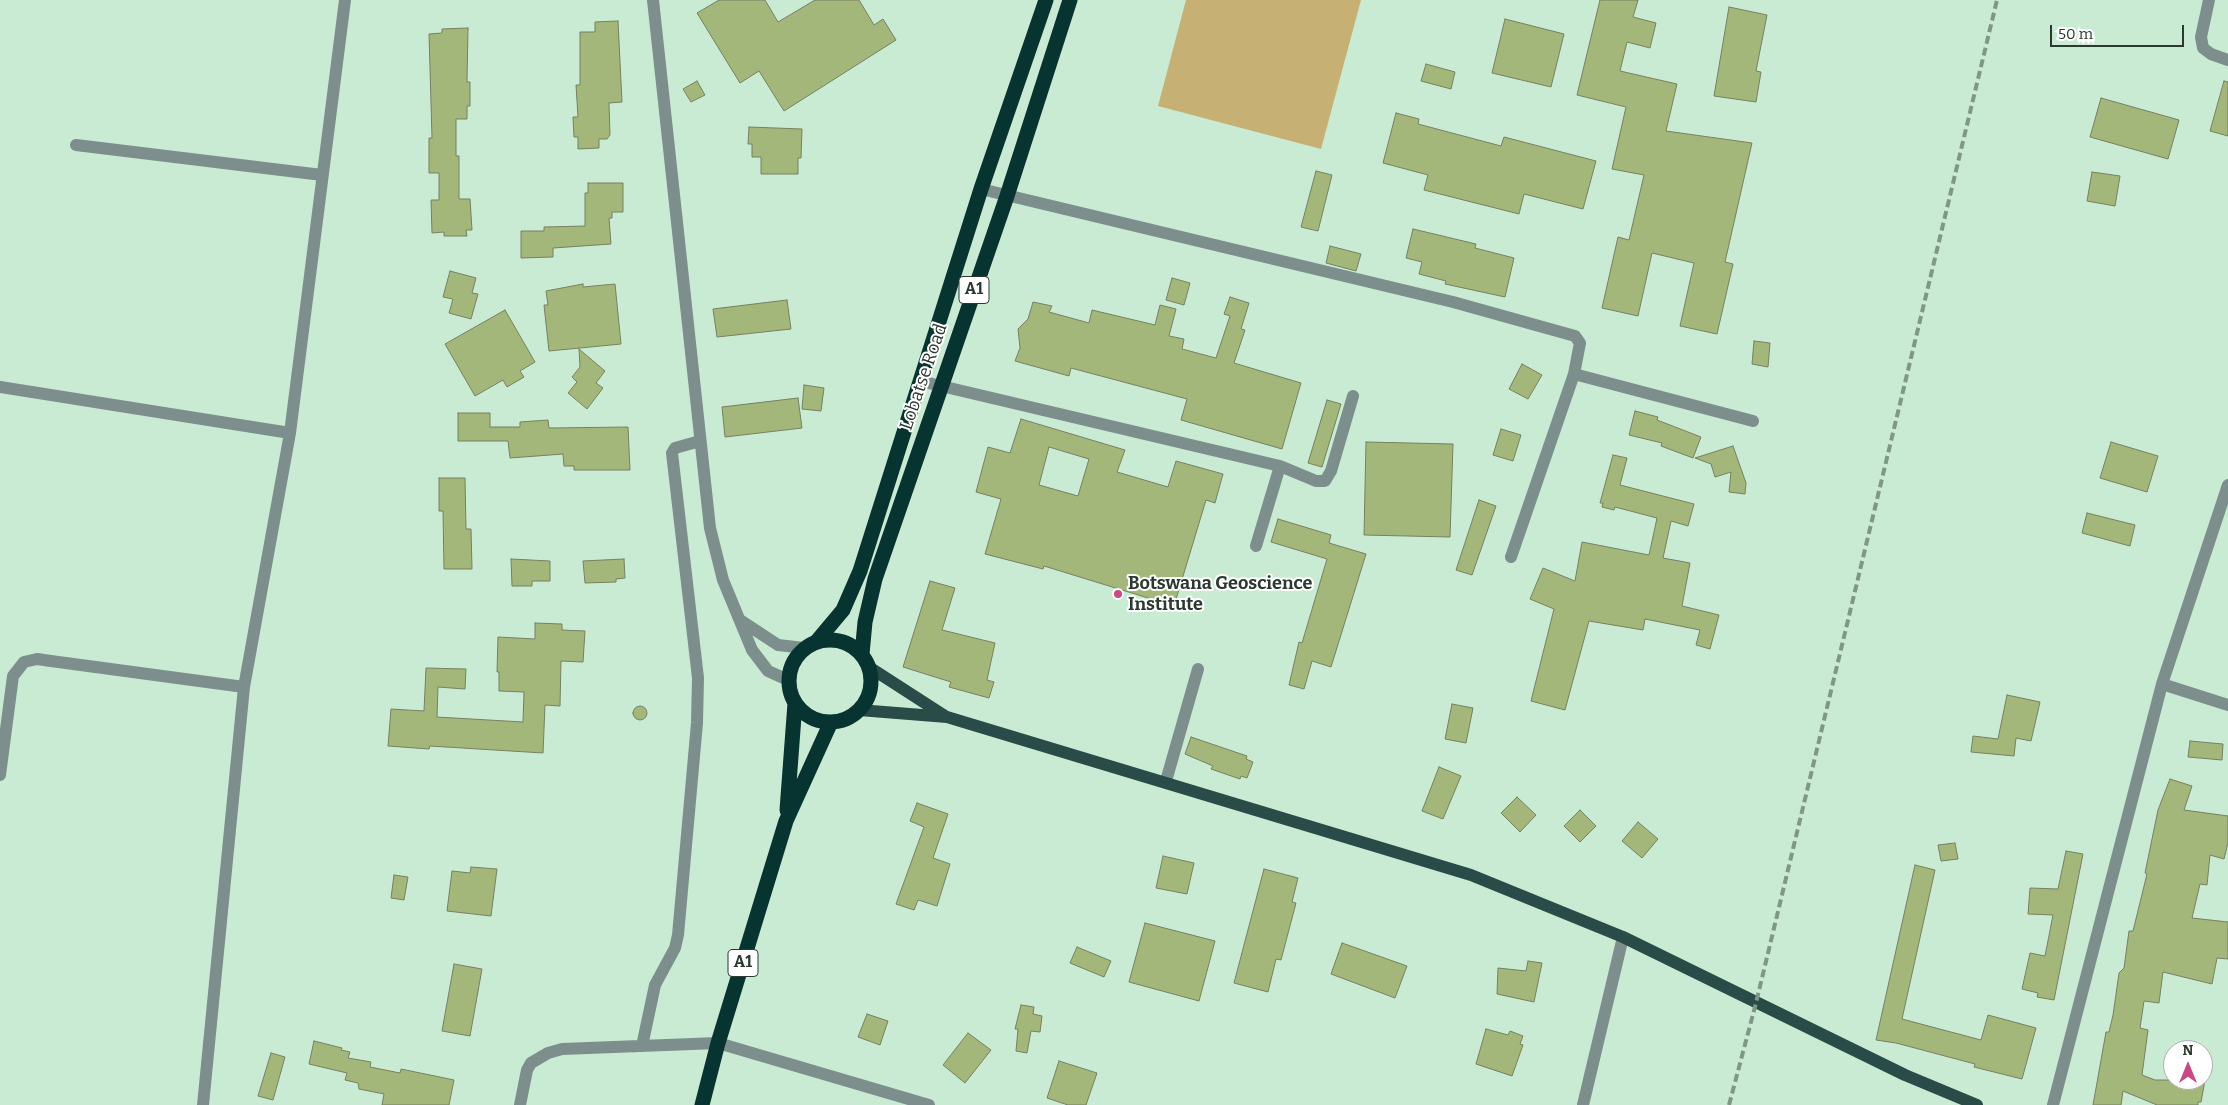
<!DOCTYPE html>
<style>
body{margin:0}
#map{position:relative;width:2228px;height:1105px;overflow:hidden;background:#caebd3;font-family:Bitter,serif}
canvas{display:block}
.north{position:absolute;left:2163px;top:1040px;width:50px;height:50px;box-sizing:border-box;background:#fff;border:1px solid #abb0ac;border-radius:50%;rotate:0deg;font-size:14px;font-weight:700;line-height:20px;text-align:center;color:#2c3930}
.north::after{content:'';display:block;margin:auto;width:18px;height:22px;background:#cd4685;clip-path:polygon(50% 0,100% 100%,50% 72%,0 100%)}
.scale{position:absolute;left:2050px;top:25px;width:134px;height:22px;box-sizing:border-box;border:2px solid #2c3930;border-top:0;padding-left:6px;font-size:15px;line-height:18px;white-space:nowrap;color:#2c3930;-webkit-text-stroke:4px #fff;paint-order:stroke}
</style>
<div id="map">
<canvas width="2228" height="1105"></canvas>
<div class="north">N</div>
<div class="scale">50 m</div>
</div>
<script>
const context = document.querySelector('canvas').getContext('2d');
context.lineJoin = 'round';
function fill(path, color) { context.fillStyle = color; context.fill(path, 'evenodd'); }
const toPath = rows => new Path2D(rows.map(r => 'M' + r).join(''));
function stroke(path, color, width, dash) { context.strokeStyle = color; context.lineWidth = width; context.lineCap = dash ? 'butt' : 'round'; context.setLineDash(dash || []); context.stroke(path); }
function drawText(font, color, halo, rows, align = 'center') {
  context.font = font + ' Bitter,serif'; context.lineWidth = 4; context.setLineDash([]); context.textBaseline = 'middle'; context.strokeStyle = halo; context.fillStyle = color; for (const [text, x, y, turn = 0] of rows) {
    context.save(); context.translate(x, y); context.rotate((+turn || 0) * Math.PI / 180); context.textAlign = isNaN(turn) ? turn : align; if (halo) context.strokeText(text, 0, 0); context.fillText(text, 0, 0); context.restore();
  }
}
fill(toPath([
 [1186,0,1361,0,1321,149,1158,106]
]), '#c6b073');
const building = toPath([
 [719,0,765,0,778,22,815,0,859,0,874,25,883,19,896,40,784,111,759,71,740,83,697,13,719,0],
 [1600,0,1638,0,1633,17,1656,23,1650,48,1627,42,1620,71,1677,84,1666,131,1752,143,1725,262,1733,264,1717,334,1680,326,1694,263,1652,253,1638,316,1602,308,1618,237,1629,240,1644,175,1612,169,1626,107,1577,95,1600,0],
 [1729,7,1767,15,1756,71,1761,72,1756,102,1714,96,1729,7],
 [1505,19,1564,34,1551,87,1492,73,1505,19],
 [618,21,622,102,609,103,610,135,607,139,599,139,599,148,578,149,578,137,574,137,573,117,578,117,576,85,580,85,580,32,595,32,595,22,618,21],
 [468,28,467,82,470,82,470,106,467,106,467,119,456,119,456,156,459,156,459,199,470,199,472,230,466,230,467,236,444,236,444,232,432,233,431,200,439,200,439,173,429,173,429,138,432,138,429,34,442,33,442,29,468,28],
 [1426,64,1455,72,1451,89,1421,81,1426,64],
 [697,81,705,95,691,102,683,89,697,81],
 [2224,81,2228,82,2228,136,2210,131,2224,81],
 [2101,98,2179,120,2168,159,2090,137,2101,98],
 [1396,113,1419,119,1418,124,1501,146,1504,137,1596,161,1583,209,1524,194,1519,214,1424,190,1428,175,1383,163,1396,113],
 [749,127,802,129,801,158,798,158,798,174,761,174,761,157,752,157,752,144,748,144,749,127],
 [1316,171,1332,175,1318,231,1301,227,1316,171],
 [2092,172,2120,176,2115,206,2087,201,2092,172],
 [588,183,623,183,623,212,612,212,612,218,609,218,611,244,553,248,553,257,521,258,521,231,544,231,544,227,585,226,585,193,588,193,588,183],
 [1413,229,1476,244,1475,248,1514,258,1505,297,1445,284,1446,281,1419,274,1422,262,1406,258,1413,229],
 [1330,246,1361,254,1356,271,1326,263,1330,246],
 [450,271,476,278,472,293,478,294,471,319,449,313,453,299,443,297,450,271],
 [1172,278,1190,283,1184,305,1166,300,1172,278],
 [583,284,583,287,615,284,621,344,549,351,544,305,548,305,546,291,583,284],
 [1230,297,1249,303,1241,329,1245,330,1234,363,1301,383,1282,449,1181,420,1187,399,1071,368,1069,376,1015,361,1020,348,1018,329,1028,319,1033,302,1052,306,1049,312,1089,323,1092,310,1155,325,1160,305,1176,309,1169,336,1184,339,1182,349,1216,358,1230,316,1224,314,1230,297],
 [787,300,791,329,717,337,713,309,787,300],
 [505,310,535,362,520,371,524,377,507,387,503,380,475,396,445,344,505,310],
 [1754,341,1770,343,1768,367,1752,364,1754,341],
 [579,349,605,371,596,383,603,388,587,409,568,393,577,382,572,377,580,367,579,349],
 [1522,364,1542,375,1528,399,1509,389,1522,364],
 [804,385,824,388,821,411,802,409,804,385],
 [798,398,802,428,725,437,722,407,798,398],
 [1327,400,1341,404,1322,467,1308,463,1327,400],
 [1635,411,1658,417,1657,420,1701,437,1693,458,1661,446,1662,443,1629,435,1635,411],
 [458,413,490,413,490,427,520,427,520,422,548,420,549,428,628,427,630,470,574,470,574,466,564,466,563,454,510,458,508,441,458,441,458,413],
 [1021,419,1125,450,1117,472,1168,487,1176,461,1223,474,1215,503,1206,500,1174,606,1044,566,1043,569,985,554,1001,499,976,492,988,447,1010,453,1021,419],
 [1049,447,1089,459,1078,496,1039,485,1049,447],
 [1501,429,1521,435,1513,461,1493,455,1501,429],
 [1366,442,1453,444,1450,537,1364,535,1366,442],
 [2111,442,2158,456,2147,492,2100,478,2111,442],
 [1733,446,1746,483,1745,494,1729,492,1731,472,1715,477,1711,464,1695,458,1733,446],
 [1613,455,1627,458,1620,485,1694,504,1688,526,1671,521,1663,558,1690,563,1682,606,1719,615,1710,649,1696,645,1700,630,1645,619,1643,630,1589,621,1565,710,1531,701,1554,609,1530,599,1543,568,1575,581,1582,542,1649,555,1657,518,1615,507,1614,510,1602,507,1603,503,1600,503,1613,455],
 [439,478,465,478,466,529,471,529,472,569,444,569,443,511,439,511,439,478],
 [1479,500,1496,506,1472,575,1456,570,1479,500],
 [2087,513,2135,525,2130,546,2082,533,2087,513],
 [1278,519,1331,535,1329,543,1366,554,1331,667,1312,661,1304,689,1289,685,1299,642,1302,643,1327,559,1271,542,1278,519],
 [511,559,550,561,550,581,532,581,532,586,512,586,511,559],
 [624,559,625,578,616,579,616,582,585,583,583,561,624,559],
 [930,581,955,588,942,630,995,643,987,680,994,682,989,698,949,687,951,682,903,667,930,581],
 [535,623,562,624,562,630,585,631,583,662,561,661,560,706,545,705,543,753,430,746,429,749,388,746,391,709,424,711,426,668,466,669,465,689,438,687,437,717,523,722,524,692,499,691,499,672,497,672,498,637,535,639,535,623],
 [2007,695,2040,702,2031,741,2016,738,2014,756,1971,752,1973,736,1998,739,2007,695],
 [1452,704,1473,708,1466,743,1445,739,1452,704],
 '633 713a7 7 0 1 1 14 0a7 7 0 1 1-14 0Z',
 [1191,737,1247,756,1246,759,1253,762,1247,778,1241,776,1240,779,1211,769,1213,766,1185,754,1191,737],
 [2190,741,2223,744,2222,760,2188,757,2190,741],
 [1439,767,1461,776,1443,819,1422,811,1439,767],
 [2170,779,2192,786,2184,810,2228,816,2228,843,2224,859,2210,855,2207,885,2200,884,2192,918,2228,922,2228,959,2217,958,2212,984,2163,972,2159,1003,2144,1001,2140,1028,2148,1030,2142,1075,2155,1080,2205,1080,2201,1102,2198,1102,2198,1105,2157,1105,2123,1091,2121,1105,2093,1105,2106,1032,2109,1032,2113,1015,2119,973,2124,968,2129,931,2133,931,2147,874,2145,873,2158,810,2170,779],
 [1517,797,1536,815,1520,832,1501,813,1517,797],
 [917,803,948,814,933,858,950,864,937,906,918,900,914,910,896,904,924,827,910,821,917,803],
 [1580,810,1596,826,1580,842,1564,826,1580,810],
 [1638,822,1658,839,1642,858,1622,841,1638,822],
 [1955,843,1958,859,1941,861,1938,845,1955,843],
 [2066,851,2083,854,2054,1000,2037,997,2038,993,2022,989,2030,953,2045,956,2053,915,2028,914,2030,888,2058,889,2066,851],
 [1163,856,1194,863,1187,894,1156,888,1163,856],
 [1915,865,1935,870,1902,1019,1981,1040,1988,1015,2036,1028,2022,1079,1974,1067,1975,1064,1896,1043,1876,1040,1915,865],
 [471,867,497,869,491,916,447,911,452,871,470,873,471,867],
 [1264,869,1298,878,1292,902,1296,903,1281,960,1276,959,1268,992,1234,983,1264,869],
 [394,875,408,877,404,900,391,898,394,875],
 [1145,923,1215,941,1199,1001,1129,982,1145,923],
 [1342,943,1407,966,1395,998,1331,974,1342,943],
 [1077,947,1111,961,1104,977,1070,963,1077,947],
 [1528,961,1542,963,1534,1002,1497,994,1498,968,1526,971,1528,961],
 [454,964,482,969,470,1036,442,1031,454,964],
 [1021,1005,1034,1007,1033,1014,1042,1016,1040,1032,1031,1031,1027,1053,1016,1051,1018,1029,1015,1029,1021,1005],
 [867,1014,888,1021,880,1045,858,1037,867,1014],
 [1486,1029,1508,1035,1510,1031,1523,1036,1520,1044,1523,1045,1512,1076,1476,1064,1486,1029],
 [968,1033,991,1050,965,1083,943,1065,968,1033],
 [314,1041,342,1048,341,1050,350,1052,348,1058,371,1062,370,1067,400,1073,401,1069,454,1080,449,1105,382,1105,384,1094,359,1089,358,1083,345,1080,347,1073,309,1064,314,1041],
 [271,1053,285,1057,273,1100,258,1096,271,1053],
 [1059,1061,1097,1073,1086,1105,1068,1105,1047,1098,1059,1061]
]);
fill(building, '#a4b77b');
stroke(building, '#758060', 1);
stroke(toPath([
 [653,0,710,528,723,580,752,650,768,671,788,680],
 [2209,0,2201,37,2203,48,2211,54,2228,60],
 [76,145,322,175],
 [981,189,1453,302,1575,336,1580,343,1574,374,1511,557],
 [1574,374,1753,421],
 [920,381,1280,466,1256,546],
 [0,387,290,433],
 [1280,466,1316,481,1325,481,1331,471,1353,396],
 [740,620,778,645,804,648],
 [2162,684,2228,705],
 [0,775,13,676,24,662,37,659,51,661,244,687],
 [1166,781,1198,669],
 [642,1046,655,985,675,948,678,935,697,723,698,678,672,453,675,448,700,441],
 [203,1105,244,687,290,433,345,0],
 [520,1105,527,1070,531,1063,548,1053,562,1049,718,1043,929,1105],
 [1583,1105,1623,937],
 [2053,1105,2162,684,2228,485]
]), '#7c8f8c', 12);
stroke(toPath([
 [869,667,945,716],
 [859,710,947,717,1471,875,1623,937,1905,1075,1977,1105]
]), '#2a4c48', 12);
stroke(toPath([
 '789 681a41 41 0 1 1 82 0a41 41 0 1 1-82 0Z',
 [817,641,843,610,860,571,981,189,1046,0],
 [862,654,865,622,875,579,1007,196,1070,0],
 [787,810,795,703],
 [702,1105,718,1043,786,821,831,722]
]), '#073430', 15);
stroke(toPath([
 [1729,1105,1756,1003,1997,0]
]), '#7f9786', 4, [8, 4]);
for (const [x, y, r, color] of [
 [1118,594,5,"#cd4685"]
]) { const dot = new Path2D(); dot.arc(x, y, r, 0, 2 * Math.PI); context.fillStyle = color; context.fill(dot); stroke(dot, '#fff', 2); }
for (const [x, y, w] of [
 [974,290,30],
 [743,963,30]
]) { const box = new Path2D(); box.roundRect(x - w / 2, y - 13.5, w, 27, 4); context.fillStyle = '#fff'; context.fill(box); stroke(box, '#2c3930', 1); }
drawText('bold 16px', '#2c3930', null, [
 ["A1",974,290],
 ["A1",743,963]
]);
drawText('18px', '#2c3930', '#fff', [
 ["Lobatse Road",924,377,-71]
]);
drawText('bold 18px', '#2c3930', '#fff', [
 ["Botswana Geoscience",1128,584],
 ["Institute",1128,605]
], 'left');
</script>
